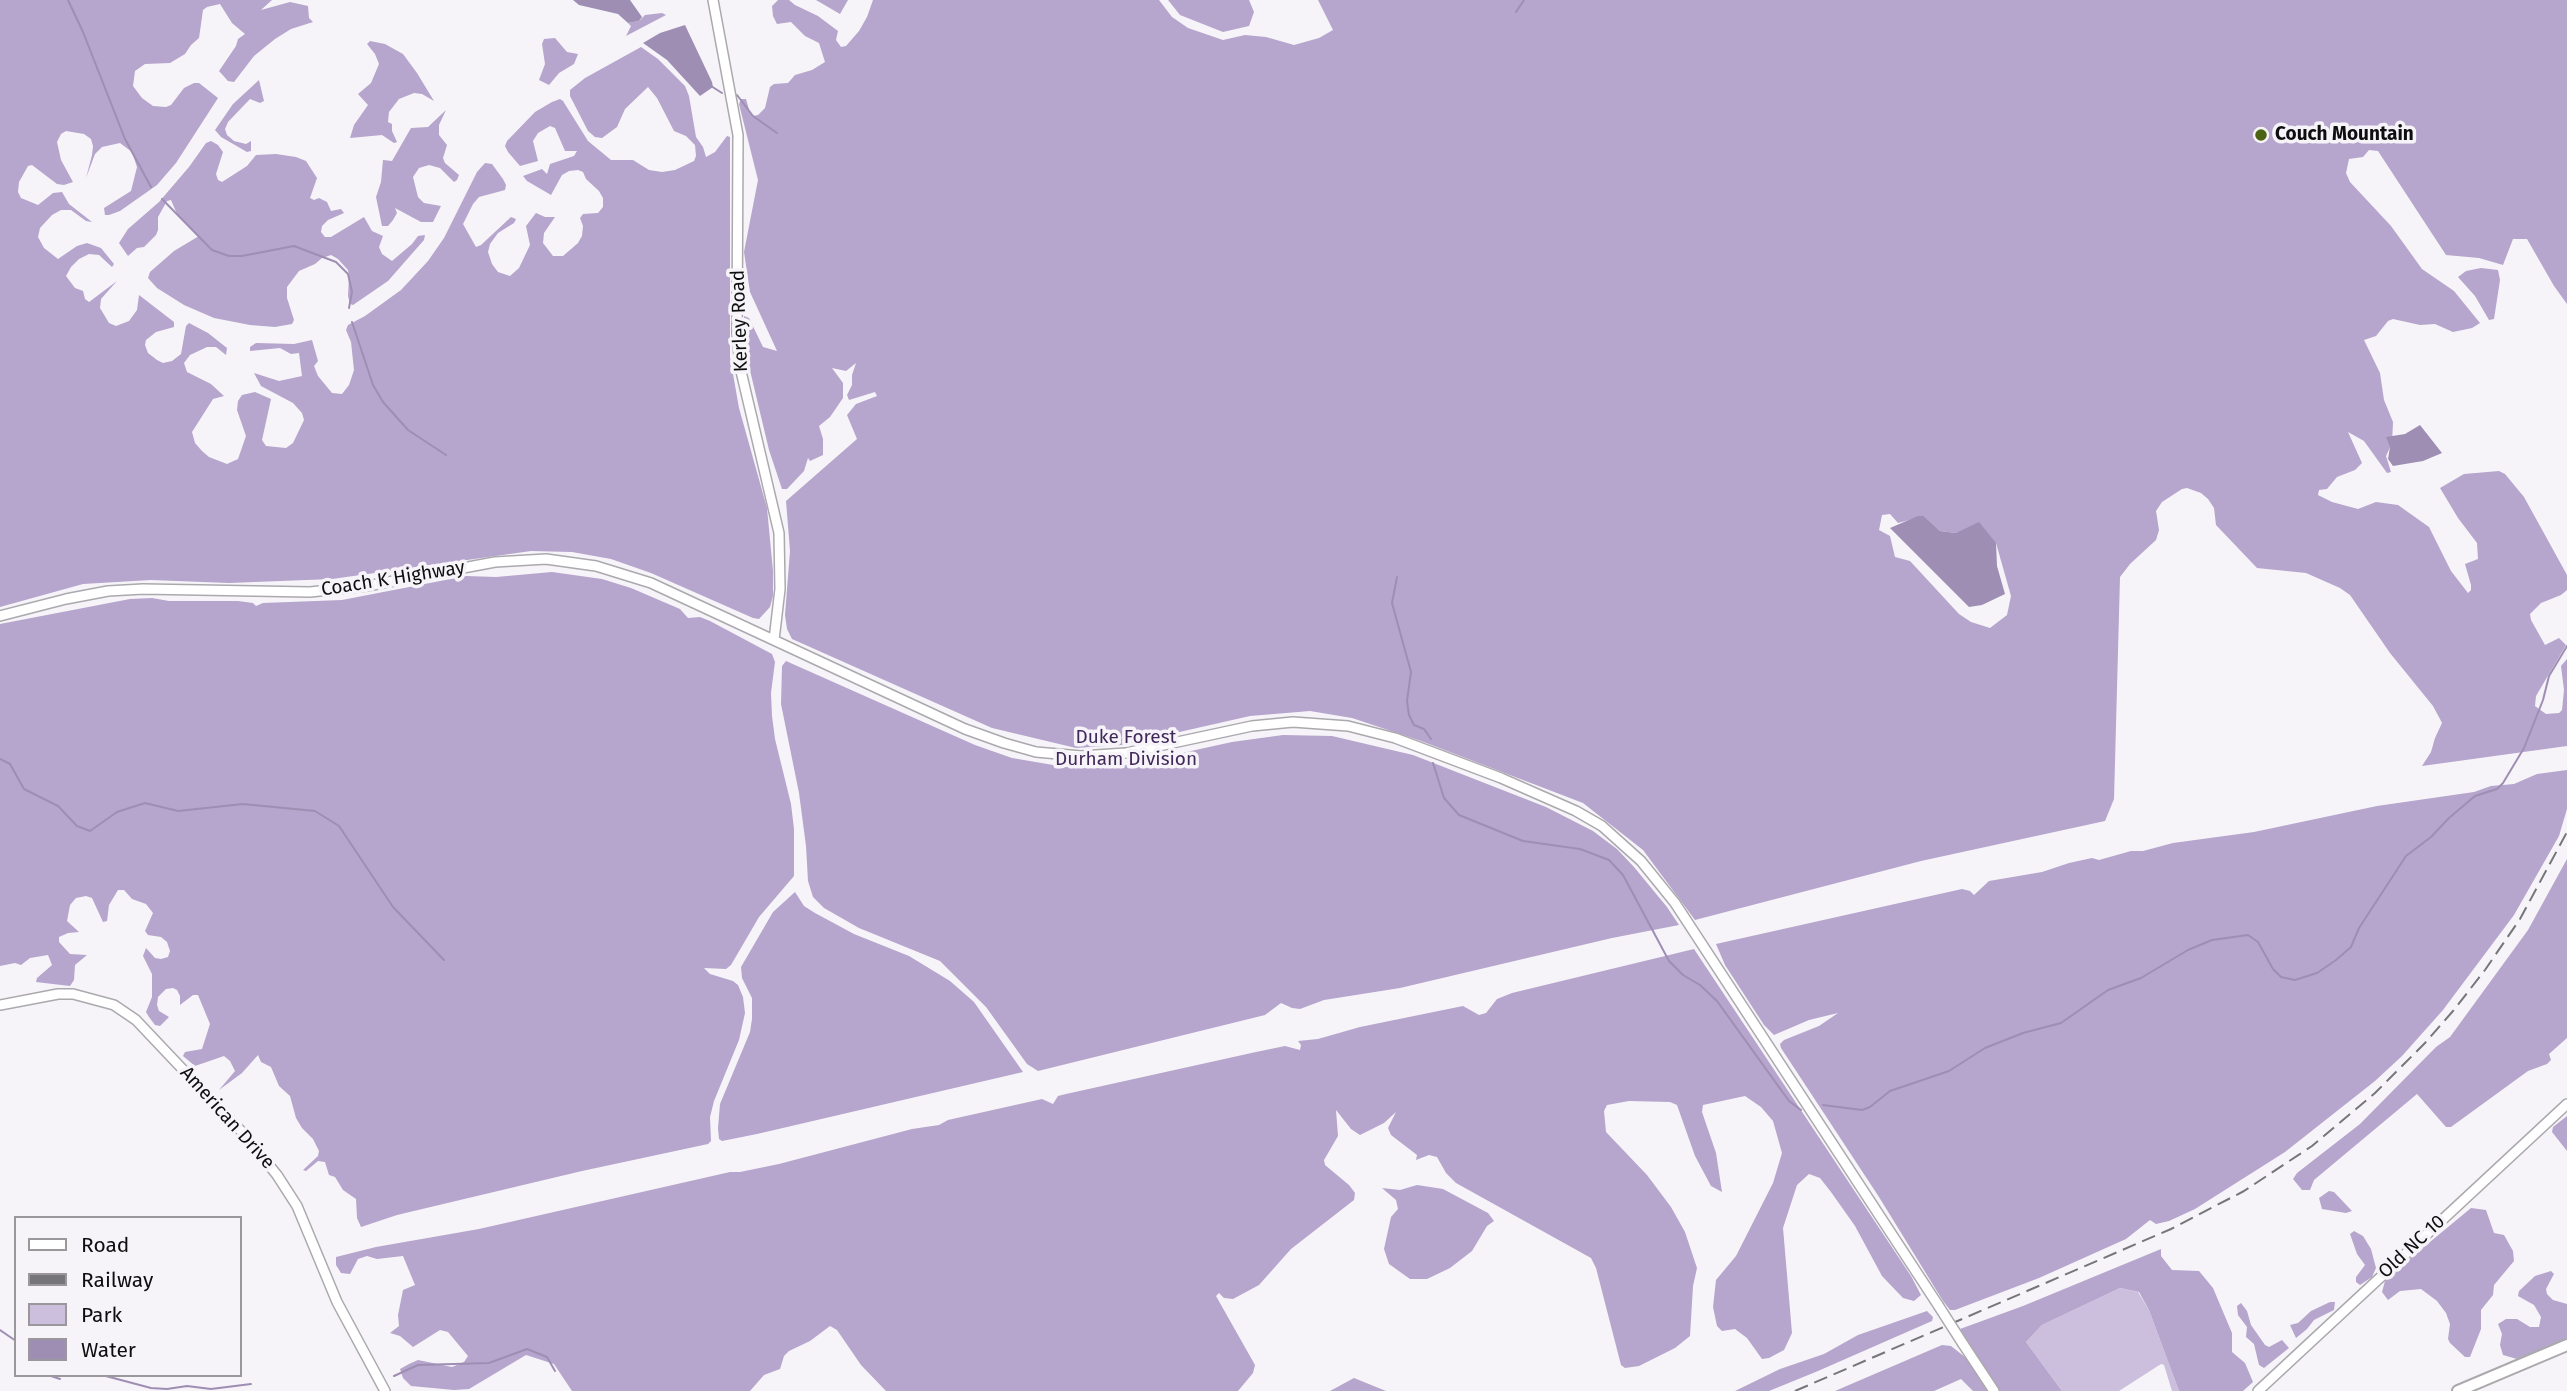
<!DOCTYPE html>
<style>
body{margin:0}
#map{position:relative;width:2567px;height:1391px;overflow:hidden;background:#f6f4f9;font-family:"Fira Sans",sans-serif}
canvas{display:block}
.legend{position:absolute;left:14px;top:1216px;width:228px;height:161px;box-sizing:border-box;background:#f6f4f9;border:2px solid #9a989b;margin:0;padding:9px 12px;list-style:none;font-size:21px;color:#0f0e0f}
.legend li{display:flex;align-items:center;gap:14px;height:35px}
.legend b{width:35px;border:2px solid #9a989b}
</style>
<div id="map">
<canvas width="2567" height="1391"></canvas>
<ul class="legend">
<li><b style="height:9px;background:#fff"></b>Road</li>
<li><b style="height:9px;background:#767578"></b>Railway</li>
<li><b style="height:19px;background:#ccbfdd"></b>Park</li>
<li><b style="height:19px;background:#9f8eb4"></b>Water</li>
</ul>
</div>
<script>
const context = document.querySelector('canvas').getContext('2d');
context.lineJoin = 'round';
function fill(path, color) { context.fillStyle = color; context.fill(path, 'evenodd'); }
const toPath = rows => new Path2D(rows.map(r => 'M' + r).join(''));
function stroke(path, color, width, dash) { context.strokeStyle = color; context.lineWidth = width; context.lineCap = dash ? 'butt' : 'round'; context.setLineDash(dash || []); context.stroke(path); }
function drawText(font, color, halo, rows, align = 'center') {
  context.font = font + ' "Fira Sans",sans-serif'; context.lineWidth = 7; context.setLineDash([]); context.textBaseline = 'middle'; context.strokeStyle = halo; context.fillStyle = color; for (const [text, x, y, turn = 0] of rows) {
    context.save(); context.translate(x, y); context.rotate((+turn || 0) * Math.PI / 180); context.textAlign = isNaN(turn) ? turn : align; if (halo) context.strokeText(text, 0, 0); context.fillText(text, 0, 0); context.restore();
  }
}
fill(toPath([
 [2120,1288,2138,1292,2149,1310,2179,1391,2172,1391,2164,1365,2161,1364,2119,1391,2062,1391,2026,1342,2042,1325]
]), '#ccbfdd');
fill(toPath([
 [0,0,272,0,261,10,290,2,308,6,309,18,313,22,291,29,275,39,254,56,234,82,228,81,219,71,236,46,238,39,245,34,232,23,220,4,207,7,203,10,199,38,191,45,185,54,170,63,145,64,135,71,133,86,142,98,153,106,166,107,171,105,184,88,194,83,199,83,218,98,176,163,157,185,120,211,109,215,105,215,104,208,131,191,137,167,132,152,120,143,102,147,95,154,86,178,92,155,93,146,91,139,84,134,66,131,61,134,57,142,61,160,73,182,64,185,57,184,32,165,28,166,19,182,18,192,21,198,38,205,53,193,62,192,69,204,92,222,86,221,71,210,61,210,52,215,40,228,38,237,44,248,58,259,77,246,87,243,101,248,114,264,112,267,99,255,89,254,79,259,71,267,66,276,75,288,83,291,85,299,89,302,117,281,101,299,100,308,109,323,116,326,129,321,137,310,139,295,174,322,174,327,156,332,146,340,145,345,148,353,157,360,163,363,172,361,181,354,186,326,189,323,208,333,227,348,226,355,216,347,207,347,190,355,184,363,187,372,211,384,224,396,213,399,192,432,195,443,202,451,209,457,227,464,238,459,246,436,237,410,238,401,242,395,255,392,271,399,262,440,266,446,286,448,293,443,304,420,302,413,293,403,261,386,254,373,279,381,302,376,299,353,291,354,280,348,250,351,250,347,256,343,294,344,312,340,318,361,314,366,318,376,332,393,342,394,349,385,354,370,351,342,346,330,348,325,365,316,401,290,428,261,444,238,477,172,485,163,492,164,503,179,506,185,505,190,479,197,473,204,463,224,476,247,481,245,511,217,516,219,514,223,498,233,490,244,488,252,492,264,498,272,510,276,519,268,530,245,526,226,536,213,545,217,555,217,544,233,543,243,553,256,563,256,578,243,582,236,583,226,580,218,583,214,598,213,603,207,603,198,599,191,586,179,583,172,578,170,569,171,562,175,551,195,527,181,523,176,542,169,547,174,550,164,574,156,577,151,565,151,555,128,550,126,538,133,533,141,538,161,520,166,508,152,505,146,507,141,535,112,552,102,560,99,563,101,588,141,611,160,633,160,649,170,662,172,675,170,694,161,696,156,695,145,686,136,674,131,657,98,648,87,625,109,617,127,602,138,595,137,588,131,570,96,570,90,585,78,641,47,658,59,685,86,689,96,696,137,703,147,706,157,715,152,727,136,730,137,730,357,739,408,767,508,773,571,773,596,770,607,759,619,753,618,651,573,611,559,572,552,531,551,332,579,229,583,151,580,83,584,0,607],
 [778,0,789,0,795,5,818,16,838,31,836,40,841,47,846,46,859,31,867,17,873,0,1159,0,1172,17,1188,28,1223,40,1245,35,1266,37,1294,45,1319,38,1333,30,1318,0,2567,0,2567,304,2554,286,2527,239,2513,239,2503,265,2479,258,2446,255,2378,151,2369,150,2363,157,2349,159,2346,173,2350,182,2391,226,2422,269,2454,291,2480,323,2472,328,2453,332,2435,324,2420,325,2393,319,2388,321,2376,336,2364,340,2380,373,2384,400,2393,422,2392,443,2386,456,2391,472,2387,473,2364,441,2348,432,2362,463,2355,470,2337,477,2327,489,2319,490,2318,495,2332,502,2358,509,2376,502,2398,505,2429,527,2451,571,2468,593,2471,590,2471,585,2465,564,2478,559,2477,543,2458,518,2440,488,2464,474,2499,471,2505,474,2524,497,2567,575,2567,590,2561,595,2541,603,2530,614,2531,620,2545,645,2559,638,2566,645,2536,696,2535,706,2546,714,2559,713,2562,710,2564,690,2561,666,2567,659,2567,746,2422,766,2431,752,2435,738,2442,723,2440,719,2433,706,2390,653,2350,595,2340,588,2306,573,2257,568,2216,525,2214,508,2208,499,2201,493,2187,488,2182,489,2162,502,2156,511,2159,530,2156,540,2130,564,2120,577,2114,799,2105,821,1921,861,1695,920,1643,850,1583,803,1421,741,1352,718,1310,711,1250,716,1122,745,1076,748,992,728,792,639,787,629,785,615,790,551,786,501,857,439,847,415,856,404,877,396,875,392,849,400,847,395,852,385,852,375,856,363,846,371,832,368,843,383,843,398,830,417,819,426,823,439,823,455,810,461,808,458,804,471,787,489,782,489,769,450,743,341,744,316,749,318,763,347,777,351,750,292,744,252,758,180,739,104,741,99,746,99,750,113,753,116,758,115,765,108,770,87,774,84,788,83,795,75,812,70,825,62,819,43,805,36,791,22,777,24,773,16,772,6],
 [1890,514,1898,523,1924,516,1940,531,1956,533,1964,531,1996,543,2011,596,2007,615,1990,628,1971,622,1959,614,1910,561,1895,557,1890,536,1879,530,1882,515],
 [816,0,848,0,840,14],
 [1168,0,1249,0,1254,12,1249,26,1223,32,1180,15],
 [662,13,666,15,626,36,631,26,628,23,639,21,645,15],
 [555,38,567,52,578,54,574,64,559,73,549,85,539,80,545,64,542,44,544,39],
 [370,41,385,44,403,54,417,73,434,101,422,94,414,93,399,99,389,112,388,122,392,124,392,131,397,142,394,143,382,135,350,138,354,125,368,105,358,94,371,83,379,64,375,54,367,44],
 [259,80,264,101,260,103,250,99,228,122,225,129,227,135,234,141,246,144,251,141,251,151,247,152,221,137,215,130,233,104],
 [446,110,439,125,439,135,447,145,443,158,445,163,459,175,457,180,454,182,440,168,429,165,419,168,413,177,418,197,424,203,441,206,433,222,421,222,395,208,397,213,393,220,388,226,382,226,376,197,381,182,383,160,392,161,411,128,428,127],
 [211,141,218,145,223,152,216,174,218,180,222,182,247,166,256,155,276,154,296,157,306,161,317,178,310,198,314,200,319,198,327,202,331,211,341,209,344,213,328,220,322,226,321,232,325,237,331,237,364,217,372,231,383,236,379,247,382,254,392,261,412,244,418,236,425,235,424,240,388,281,353,305,350,304,348,296,349,277,348,270,338,259,331,255,322,258,315,264,299,271,287,287,287,298,294,320,292,324,275,327,250,325,214,318,184,305,157,288,148,278,150,272,174,251,199,236,177,214,171,200,167,201,158,217,158,230,156,235,144,247,137,248,128,256,119,243,128,229,159,202,189,167,206,143],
 [2481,268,2498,270,2500,280,2494,319,2489,320,2475,296,2458,277,2466,271],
 [552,572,602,579,631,588,680,609,688,618,700,617,710,621,772,654,775,662,771,693,772,716,775,739,791,804,794,829,794,876,759,917,731,965,726,969,704,968,710,974,733,981,738,985,743,997,745,1013,739,1040,714,1101,710,1117,711,1141,708,1144,582,1171,397,1215,361,1227,357,1218,356,1199,343,1190,335,1177,329,1175,325,1162,318,1161,306,1171,303,1170,318,1156,319,1151,313,1139,302,1128,296,1118,290,1096,279,1086,271,1067,261,1062,258,1055,242,1073,219,1090,235,1071,230,1061,224,1056,195,1066,183,1056,185,1052,202,1049,210,1024,198,995,193,995,180,1005,180,996,177,990,173,988,166,989,158,997,157,1005,159,1011,169,1017,160,1026,155,1025,149,1017,146,1012,152,997,152,974,143,956,146,948,155,958,161,959,168,957,170,951,167,942,161,937,148,935,145,931,153,913,146,904,132,899,124,890,118,890,109,905,107,921,103,922,92,898,86,896,76,898,70,905,67,921,79,932,68,933,59,937,59,942,70,954,87,955,75,965,74,980,70,986,36,982,37,978,52,965,48,955,30,958,21,965,15,963,0,966,0,624,130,599,152,598,169,601,238,601,253,603,256,606,263,603,342,600,466,576,496,577],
 [786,661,975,745,1012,758,1065,767,1127,765,1232,742,1283,735,1332,736,1413,755,1546,807,1593,831,1617,849,1634,867,1667,907,1679,925,1612,938,1400,988,1324,1000,1300,1009,1292,1008,1281,1003,1265,1015,1038,1071,1027,1064,986,1007,940,961,859,928,824,908,813,897,808,881,806,846,799,793,781,704,782,666],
 [2567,770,2567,809,2559,836,2514,915,2443,1010,2402,1056,2375,1081,2285,1152,2195,1209,2169,1221,2156,1224,2150,1220,2126,1239,2039,1278,1955,1310,1950,1310,1943,1301,1879,1197,1781,1048,1780,1044,1784,1040,1819,1026,1838,1013,1809,1020,1774,1035,1764,1025,1725,965,1716,944,1962,889,1970,891,1974,895,1989,881,2042,872,2069,863,2092,858,2099,860,2131,851,2143,851,2173,843,2254,832,2377,806,2474,792,2491,786,2514,784,2537,774],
 [2567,859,2567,1038,2549,1054,2551,1060,2547,1064,2528,1071,2451,1127,2446,1127,2417,1094,2314,1180,2310,1190,2302,1190,2293,1179,2297,1173,2360,1124,2436,1047,2450,1037,2528,930],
 [795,892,804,906,815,913,854,934,909,956,950,981,974,1002,1023,1072,757,1134,722,1141,719,1139,718,1128,720,1104,750,1032,752,1019,752,998,742,978,741,967,773,912],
 [1694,949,1911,1276,1921,1295,1914,1301,1903,1298,1882,1276,1855,1226,1831,1192,1820,1178,1809,1174,1797,1185,1783,1228,1792,1333,1784,1350,1769,1358,1762,1359,1747,1338,1735,1329,1722,1331,1717,1326,1713,1307,1716,1280,1736,1256,1773,1183,1782,1153,1773,1121,1761,1107,1745,1096,1703,1105,1702,1112,1716,1153,1722,1192,1711,1186,1695,1156,1677,1105,1670,1102,1629,1101,1607,1105,1604,1111,1606,1132,1647,1175,1671,1207,1685,1232,1697,1268,1693,1286,1690,1336,1675,1348,1639,1366,1625,1368,1621,1365,1596,1268,1591,1258,1456,1183,1446,1173,1437,1157,1429,1155,1416,1160,1417,1155,1391,1135,1388,1128,1396,1112,1384,1123,1360,1135,1351,1129,1336,1110,1338,1136,1324,1160,1325,1165,1349,1185,1355,1193,1354,1200,1291,1249,1259,1285,1233,1299,1224,1298,1219,1293,1216,1296,1255,1365,1253,1373,1238,1391,886,1391,861,1365,837,1330,830,1326,810,1341,789,1351,784,1356,780,1369,764,1375,750,1391,572,1391,554,1364,526,1355,469,1389,454,1390,411,1386,403,1378,400,1369,409,1364,418,1360,452,1367,464,1362,468,1356,448,1332,440,1330,413,1347,400,1336,390,1333,399,1326,398,1315,403,1290,415,1285,403,1256,377,1259,367,1256,358,1259,350,1274,341,1273,336,1265,336,1257,376,1247,479,1229,730,1172,740,1172,779,1164,912,1129,939,1125,948,1120,1042,1099,1053,1104,1058,1096,1066,1094,1256,1052,1285,1046,1300,1050,1301,1045,1298,1041,1318,1039,1360,1027,1463,1006,1479,1015,1486,1013,1497,999,1512,993],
 [2567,1116,2567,1151,2552,1132,2553,1127],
 [1417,1185,1443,1189,1488,1213,1494,1221,1487,1226,1472,1251,1450,1268,1427,1279,1410,1279,1389,1264,1384,1249,1391,1217,1398,1209,1396,1200,1382,1188,1400,1190],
 [2329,1191,2334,1192,2352,1211,2346,1213,2322,1209,2319,1198],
 [2471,1208,2486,1210,2494,1233,2504,1235,2513,1251,2514,1261,2494,1285,2493,1295,2481,1310,2481,1329,2470,1357,2465,1357,2450,1343,2448,1339,2450,1324,2446,1313,2437,1301,2421,1289,2400,1291,2388,1300,2382,1292,2385,1281,2407,1261],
 [2354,1231,2363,1236,2371,1249,2376,1268,2372,1277,2360,1285,2356,1282,2356,1277,2365,1265,2357,1254,2350,1234],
 [2161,1249,2161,1256,2172,1270,2199,1271,2213,1288,2232,1333,2232,1352,2245,1363,2253,1382,2243,1391,2179,1391,2149,1310,2139,1292,2120,1288,2042,1325,2026,1342,2062,1391,2000,1391,1960,1329,2023,1306],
 [2551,1271,2554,1274,2546,1289,2547,1294,2553,1300,2567,1304,2567,1338,2517,1359,2503,1355,2500,1345,2502,1334,2498,1324,2506,1319,2517,1319,2530,1327,2539,1327,2541,1317,2534,1305,2518,1296,2519,1291,2535,1276],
 [2330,1302,2335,1302,2334,1310,2314,1320,2307,1329,2296,1338,2290,1325,2298,1323,2311,1311],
 [2241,1303,2247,1311,2251,1325,2265,1345,2269,1347,2282,1340,2289,1348,2264,1368,2259,1365,2254,1344,2246,1337,2247,1327,2238,1315,2237,1306],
 [1927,1311,1933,1317,1932,1321,1818,1371,1769,1391,1735,1391,1780,1369,1824,1354,1858,1335],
 [1942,1345,1951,1346,1970,1361,1988,1391,1973,1391,1961,1379,1934,1391,1835,1391],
 [1354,1378,1386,1391,1330,1391]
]), '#b6a5cc');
fill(toPath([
 [573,0,630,0,642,17,639,21,628,23,618,14,579,5],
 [685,25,712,82,713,87,700,96,667,60,643,43,660,33],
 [2420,425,2442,453,2423,461,2393,466,2388,459,2390,447,2386,437,2405,434],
 [1918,516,1924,516,1940,531,1956,533,1979,522,1996,543,1997,566,2005,594,1982,605,1969,607,1890,528]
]), '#9f8eb4');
stroke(toPath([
 [68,0,83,32,125,139,151,187],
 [1516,12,1524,0],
 [711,86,722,93],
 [737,95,753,116,777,133],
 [162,199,212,250,229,256,242,256,294,246,336,262,348,274,352,292,349,308],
 [352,322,373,385,383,402,408,430,446,455],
 [1397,577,1392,603,1411,672,1407,701,1409,715,1414,725,1424,729,1431,739],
 [0,759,10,764,24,789,58,806,77,826,90,831,117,812,145,803,178,811,243,804,315,811,339,826,393,907,444,960],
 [1433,763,1444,798,1459,815,1523,841,1580,849,1609,860,1623,875,1669,961,1683,975,1700,985,1717,1001,1789,1101,1801,1110],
 [1823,1105,1862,1110,1870,1107,1890,1091,1949,1071,1985,1048,2023,1033,2061,1023,2108,990,2141,978,2188,950,2212,940,2248,935,2258,942,2273,969,2281,977,2295,980,2317,973,2336,960,2351,947,2359,928,2406,856,2431,837,2449,818,2475,796,2497,789,2503,783,2524,748,2543,700,2549,676,2567,646],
 [0,1330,16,1341],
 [48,1375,60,1379],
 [102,1375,151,1388,167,1389,187,1386,211,1389,251,1384],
 [394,1376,418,1365,489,1363,527,1349,547,1357,555,1371]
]), '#9f8eb4', 2);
const minor = toPath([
 [713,0,738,135,737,333,740,367,779,533,780,589,774,640],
 [0,616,66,599,108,591,143,589,310,592,367,586,495,562,546,559,596,566,651,583,965,729,1004,743,1036,752,1081,756,1126,753,1252,726,1293,722,1348,726,1395,738,1501,778,1576,811,1602,826,1641,861,1675,903,1938,1305],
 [0,1005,58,994,73,994,114,1005,136,1020,242,1132,277,1175,297,1206,337,1302,385,1391],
 [1963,1344,1994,1391],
 [2258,1391,2567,1104]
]);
const major = toPath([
 [2458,1391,2567,1345]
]);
stroke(minor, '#aba9ad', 12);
stroke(major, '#aba9ad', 14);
stroke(minor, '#fff', 9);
stroke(major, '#fff', 10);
stroke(toPath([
 [1795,1391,2171,1229,2244,1191,2312,1146,2375,1093,2425,1043,2453,1011,2485,970,2520,919,2567,832]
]), '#767578', 2, [14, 7]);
const minorBridge = toPath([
 [1938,1305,1963,1344]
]);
stroke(minorBridge, '#aba9ad', 12, []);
stroke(minorBridge, '#fff', 9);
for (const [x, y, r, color] of [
 [2261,135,7,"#4b6312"]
]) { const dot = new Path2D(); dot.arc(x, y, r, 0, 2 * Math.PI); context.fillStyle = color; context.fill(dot); stroke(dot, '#f6f4f9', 2.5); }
drawText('bold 19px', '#0f0e0f', '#f6f4f9', [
 ["Couch Mountain",2275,135]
], 'left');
drawText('19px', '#0f0e0f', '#f6f4f9', [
 ["Kerley Road",740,321,-92],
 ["Coach K Highway",393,579,-9],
 ["American Drive",227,1118,48],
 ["Old NC 10",2412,1247,-43]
]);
drawText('19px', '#41285a', '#f6f4f9', [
 ["Duke Forest",1126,738],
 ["Durham Division",1126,760]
]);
</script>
